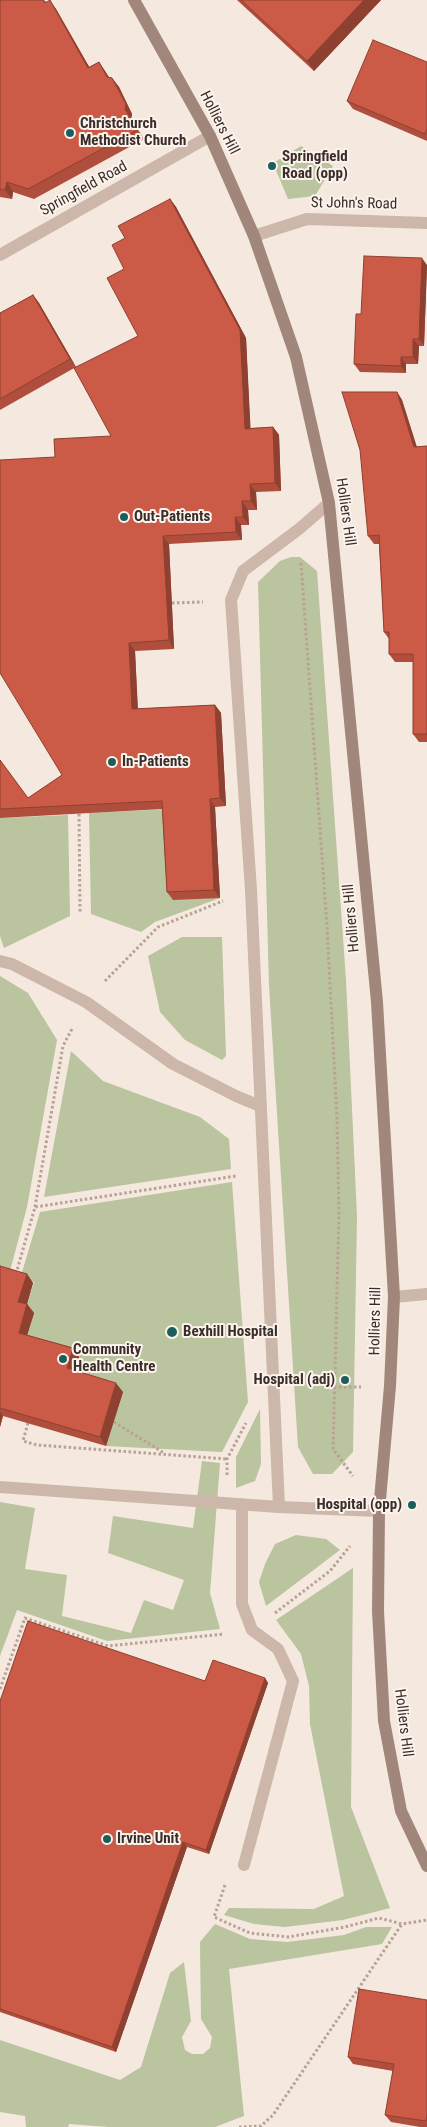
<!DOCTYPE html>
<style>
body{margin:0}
canvas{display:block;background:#f4e8df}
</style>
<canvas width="427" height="2127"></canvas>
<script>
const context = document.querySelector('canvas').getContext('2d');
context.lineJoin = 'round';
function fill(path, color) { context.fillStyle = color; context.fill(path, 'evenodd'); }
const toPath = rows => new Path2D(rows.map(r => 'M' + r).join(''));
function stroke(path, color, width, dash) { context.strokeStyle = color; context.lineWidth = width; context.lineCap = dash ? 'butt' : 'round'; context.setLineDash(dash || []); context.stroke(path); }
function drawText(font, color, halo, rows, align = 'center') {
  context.font = font + ' "Roboto Condensed",sans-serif'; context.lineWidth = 4; context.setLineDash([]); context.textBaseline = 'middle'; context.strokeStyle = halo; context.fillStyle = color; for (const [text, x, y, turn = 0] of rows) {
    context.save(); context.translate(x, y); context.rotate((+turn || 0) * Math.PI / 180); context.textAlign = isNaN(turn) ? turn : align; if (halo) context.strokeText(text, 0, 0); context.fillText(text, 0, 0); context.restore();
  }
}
fill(toPath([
 [301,146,333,166,315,196,288,199,273,163],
 [291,557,300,557,317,571,346,980,357,1216,353,1452,332,1474,313,1474,298,1447,269,986,258,582,280,561],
 [168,809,220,898,155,922,141,932,91,914,89,813],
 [68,815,70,916,4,948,0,936,0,818],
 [182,937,222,937,226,1056,222,1060,185,1040,160,1012,148,956],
 [0,976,28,993,57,1040,27,1207,9,1275,0,1272],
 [71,1051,103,1081,200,1117,229,1139,231,1169,44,1197],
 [232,1182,248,1402,222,1452,106,1446,122,1392,73,1377,79,1357,20,1362,25,1311,34,1282,20,1279,40,1212],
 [260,1409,261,1464,255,1481,236,1488,236,1457],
 [202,1461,220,1463,210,1593,220,1629,107,1641,17,1610,0,1656,0,1502,35,1508,25,1569,67,1575,62,1616,131,1633,144,1600,173,1610,184,1580,108,1553,113,1516,193,1528],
 [296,1535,326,1539,340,1550,266,1606,259,1582,265,1564,275,1544],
 [353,1568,351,1807,390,1908,343,1920,285,1927,254,1924,224,1915,229,1908,314,1909,344,1896,310,1724,309,1686,301,1654,276,1620],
 [215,1924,250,1939,287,1942,344,1935,366,1927,392,1927,382,1944,229,1969,244,2116,215,2127,109,2127,69,2124,68,2127,26,2127,25,2116,0,2112,0,2040,120,2080,141,2067,170,1973,184,1962,191,2021,182,2037,185,2050,192,2054,203,2054,210,2048,212,2037,201,2019,200,1942]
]), '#bac49e');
stroke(toPath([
 [301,563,327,927,337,1118,339,1213,333,1449,353,1476],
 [172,603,203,602],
 [79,814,80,912],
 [105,981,158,927,223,901],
 [35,1207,63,1046,73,1027],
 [16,1274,35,1207,236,1176],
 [334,1387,361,1387],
 [114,1422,164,1453],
 [28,1423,23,1441,37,1445,227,1459],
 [227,1475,227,1459,246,1423],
 [275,1613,330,1571,350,1546],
 [0,1689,25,1618,108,1646,224,1634],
 [225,1885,214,1917,250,1933,288,1937,345,1927,379,1918,402,1924,427,1920],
 [239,2127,261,2126,273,2115,402,1924]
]), '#b9a194', 3, [2.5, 2.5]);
stroke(toPath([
 [0,961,12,964,86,1002,173,1064,236,1096,260,1106],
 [0,1487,279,1507,379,1511],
 [242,1504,242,1604,252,1630,278,1649,293,1681,244,1865],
 [279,1507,251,890,231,600,243,571,299,529,329,503]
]), '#cdb7aa', 12);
stroke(toPath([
 [254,236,307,219,427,223],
 [0,255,210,136],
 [394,1297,427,1294]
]), '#cdb7aa', 12);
stroke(toPath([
 [134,0,210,136,254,236,296,357,329,503,377,1002,394,1297,390,1386,379,1511,378,1611,384,1721,401,1811,427,1866]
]), '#a1867b', 12);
fill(toPath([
 [0,0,44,0,46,2,56,9,89,67,99,62,109,77,112,78,119,87,132,114,131,119,144,139,34,199,13,192,12,199,0,197],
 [237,0,381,0,314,71],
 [427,62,427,141,353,109,347,101],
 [170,199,176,207,246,338,250,428,273,427,279,435,281,491,256,492,257,510,248,510,249,525,241,525,242,540,169,544,174,649,135,651,138,709,215,705,221,713,226,806,215,807,220,898,173,900,167,892,162,809,0,818,0,760,28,798,62,775,55,457,111,436,138,336,124,269,125,238],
 [427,265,424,346,419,346,418,364,406,364,406,373,360,372,354,364,361,314],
 [33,295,39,303,76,367,0,410,0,313],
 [397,392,402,400,417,447,427,446,427,742,419,742,413,734,413,662,395,662,389,654,389,639,384,632,379,544,374,544,368,536],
 [0,1266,27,1274,33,1283,27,1304,34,1313,27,1335,73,1348,79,1357,75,1371,123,1392,106,1446,3,1416,0,1427],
 [265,1678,268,1683,209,1854,187,1847,116,2052,0,2012,0,1701,205,1681],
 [427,2000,427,2127,420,2127,391,2122,385,2115,393,2071,353,2064,348,2057]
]), '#af4e3c');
fill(toPath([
 [50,0,56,9,95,77,88,68],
 [364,0,381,0,314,71,307,61],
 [99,62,105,71,114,87,107,77],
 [112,78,119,87,132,114,131,119,144,139,125,109],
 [7,182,13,192,12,199,5,190],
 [170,199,176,207,246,338,251,437,245,429],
 [422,258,427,265,424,346,419,339],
 [33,295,39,303,76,367,70,359],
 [413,339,419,346,418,364,413,357],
 [401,357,406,364,406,373,401,366],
 [397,392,402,400,419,455,414,447],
 [273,427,279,435,281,491,275,483],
 [250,484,256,492,257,510,251,501],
 [242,501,248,510,249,525,243,517],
 [235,517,241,525,242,540,236,532],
 [163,536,169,544,174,649,169,640],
 [129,643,135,651,138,717,132,709],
 [215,705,221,713,226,806,220,798],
 [210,799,215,807,220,898,214,890],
 [27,1274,33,1283,25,1311,18,1302],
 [27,1304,34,1313,25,1342,19,1333],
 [73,1348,79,1357,73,1377,67,1368],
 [116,1383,123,1392,106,1446,100,1437],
 [0,1411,3,1416,0,1427],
 [265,1678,268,1683,209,1854,206,1850],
 [183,1842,187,1847,116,2052,112,2047]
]), '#8e4031');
const building = toPath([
 [0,0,43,0,45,3,50,0,88,68,99,62,107,77,112,78,126,104,125,109,137,130,28,189,7,182,5,190,0,189,0,0],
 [241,0,364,0,307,61,241,0],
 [373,40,427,62,427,129,425,134,347,101,373,40],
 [170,199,240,330,245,429,273,427,275,483,250,484,251,501,242,501,243,517,235,517,236,532,163,536,169,640,129,643,132,709,215,705,220,798,210,799,214,890,167,892,162,801,0,809,0,760,28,798,62,775,0,673,0,460,55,457,54,439,111,436,74,368,138,336,107,278,124,269,112,245,125,238,118,226,170,199],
 [364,256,422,258,419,339,413,339,413,357,401,357,401,366,354,364,356,314,361,314,364,256],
 [33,295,70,359,0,399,0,313,33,295],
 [342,392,397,392,414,447,427,446,427,734,413,734,413,654,389,654,389,632,384,632,379,535,368,536,360,450,342,392],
 [0,1266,27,1274,18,1302,27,1304,19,1333,73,1348,67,1368,116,1383,100,1437,0,1408,0,1266],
 [28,1621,205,1681,213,1660,265,1678,206,1850,183,1842,112,2047,0,2009,0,1701,28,1621],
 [359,1989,427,2000,427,2114,426,2121,385,2115,394,2064,348,2057,359,1989]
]);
fill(building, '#cb5b46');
stroke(building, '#8e4031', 1);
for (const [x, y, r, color] of [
 [70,133,5,"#1d5e5d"],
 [272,166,5,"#1d5e5d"],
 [124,517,5,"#1d5e5d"],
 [112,762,5,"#1d5e5d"],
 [172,1332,6,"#1d5e5d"],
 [63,1359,5,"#1d5e5d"],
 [345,1380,5,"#1d5e5d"],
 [412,1505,5,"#1d5e5d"],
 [107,1839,5,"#1d5e5d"]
]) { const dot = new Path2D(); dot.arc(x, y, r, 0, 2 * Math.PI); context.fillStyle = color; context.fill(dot); stroke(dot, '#fbf3ec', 2); }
drawText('15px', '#3a2d2a', '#fbf3ec', [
 ["Holliers Hill",219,123,63],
 ["Springfield Road",84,189,-29],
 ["St John's Road",354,204,1],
 ["Holliers Hill",345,512,82],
 ["Holliers Hill",352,918,-95],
 ["Holliers Hill",376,1321,-89],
 ["Holliers Hill",403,1723,83]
]);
drawText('bold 15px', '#3a2d2a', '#fbf3ec', [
 ["Christchurch",80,124],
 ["Methodist Church",80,141],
 ["Springfield",282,157],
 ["Road (opp)",282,174],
 ["Out-Patients",134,517],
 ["In-Patients",122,762],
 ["Bexhill Hospital",183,1332],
 ["Community",73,1350],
 ["Health Centre",73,1367],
 ["Hospital (adj)",335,1380,"right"],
 ["Hospital (opp)",402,1505,"right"],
 ["Irvine Unit",117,1839]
], 'left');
</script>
